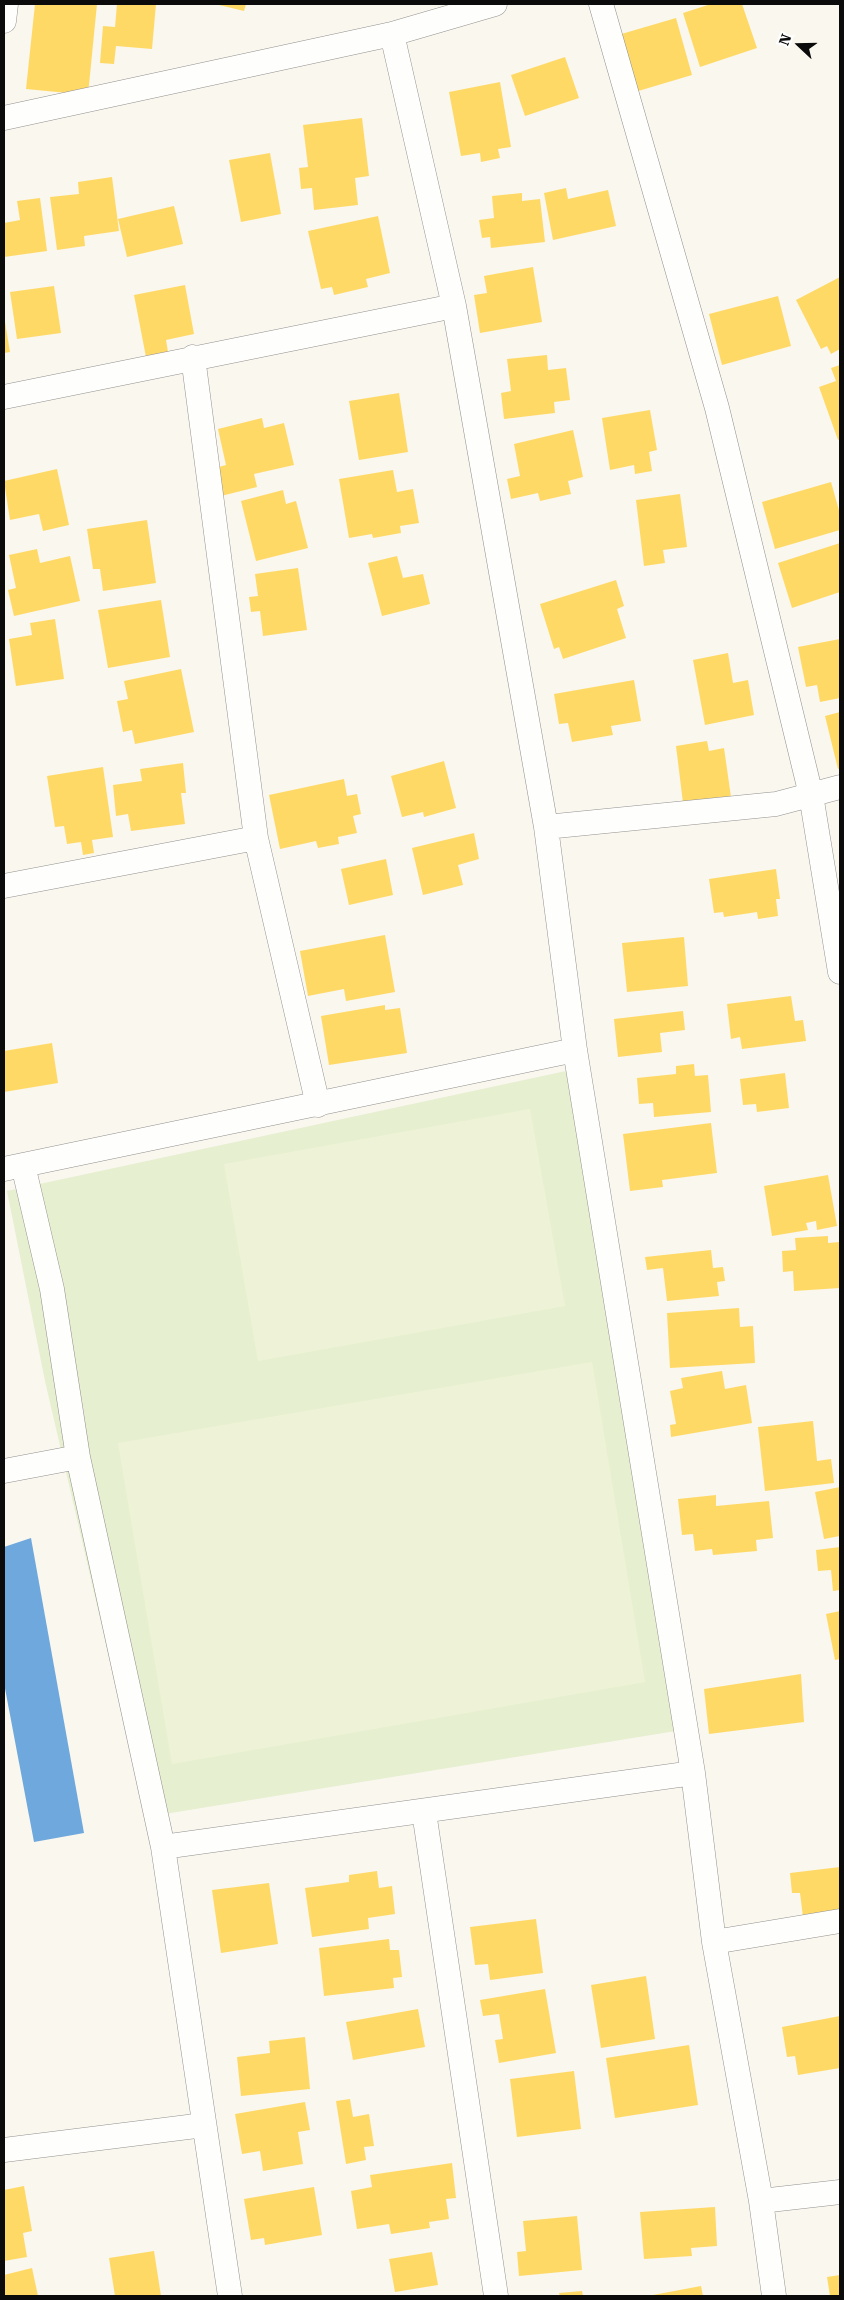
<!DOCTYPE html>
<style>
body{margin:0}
#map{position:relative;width:844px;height:2300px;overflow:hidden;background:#faf7ef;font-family:"Roboto Serif",serif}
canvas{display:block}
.frame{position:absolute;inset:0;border:5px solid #0b0b0b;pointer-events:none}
.north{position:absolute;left:774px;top:20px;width:50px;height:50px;-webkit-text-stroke:4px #fff;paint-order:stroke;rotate:291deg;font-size:14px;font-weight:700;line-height:20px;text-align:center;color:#0b0b0b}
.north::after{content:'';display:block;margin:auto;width:18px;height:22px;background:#0b0b0b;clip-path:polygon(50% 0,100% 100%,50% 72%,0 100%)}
</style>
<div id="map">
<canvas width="844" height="2300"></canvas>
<div class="frame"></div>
<div class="north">N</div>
</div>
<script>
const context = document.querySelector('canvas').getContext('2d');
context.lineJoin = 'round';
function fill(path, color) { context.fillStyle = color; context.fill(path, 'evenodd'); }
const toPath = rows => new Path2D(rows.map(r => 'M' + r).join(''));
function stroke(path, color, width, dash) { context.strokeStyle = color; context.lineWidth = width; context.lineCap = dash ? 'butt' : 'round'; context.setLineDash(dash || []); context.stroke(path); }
fill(toPath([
 [566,1071,682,1730,146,1817,45,1381,7,1191]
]), '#e6efcf');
fill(toPath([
 [530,1109,565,1306,258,1361,224,1164],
 [592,1362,645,1682,172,1764,118,1443]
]), '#eef3d8');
fill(toPath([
 [35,4,97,4,88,95,26,89],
 [117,4,156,4,152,49,116,46,114,64,100,63,103,26,115,27],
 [215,4,246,4,244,11],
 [711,4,742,4,757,48,700,67,683,13],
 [676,18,692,75,635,92,618,35],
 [565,57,579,98,525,116,511,75],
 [500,82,511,147,498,149,500,158,481,162,480,153,461,156,449,92],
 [362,118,369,176,355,178,358,205,314,210,312,188,301,189,299,168,308,167,303,125],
 [270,153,281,214,241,222,229,160],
 [112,177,119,231,84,236,85,246,57,250,50,197,79,194,78,182],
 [566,188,568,199,608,190,616,226,553,240,544,193],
 [522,193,522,201,540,199,545,242,491,248,490,237,482,238,479,220,494,218,492,196],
 [40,198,47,251,4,257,4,223,20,220,17,201],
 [174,206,183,244,127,257,118,219],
 [378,216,390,273,366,279,368,287,334,295,332,287,321,289,308,231],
 [533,267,542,322,480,333,474,295,487,293,484,276],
 [840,277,840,349,831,354,827,346,821,349,796,300],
 [185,285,194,334,166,340,168,352,146,357,134,295],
 [54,286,61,333,17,339,10,292],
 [778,296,791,346,722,365,709,314],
 [5,322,10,352,4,353,4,323],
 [547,355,548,370,566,368,570,400,554,402,555,413,504,419,501,393,511,391,507,359],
 [840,365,840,439,838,440,819,387,836,381,831,368],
 [399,393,408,452,359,460,349,401],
 [650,410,657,450,649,452,652,471,635,474,634,465,610,470,602,418],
 [262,418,264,428,284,423,294,465,254,474,257,487,221,496,215,468,226,465,218,429],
 [573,430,583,477,568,481,571,494,540,501,538,493,511,499,507,479,520,476,514,444],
 [57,469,69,525,43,531,39,514,10,520,4,481],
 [393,470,397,492,413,489,419,523,400,526,401,533,373,538,372,534,349,538,339,479],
 [831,482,840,514,840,530,775,549,762,502],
 [283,490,286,504,296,501,308,548,256,561,241,501],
 [680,494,687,547,663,550,665,563,644,566,636,500],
 [147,520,156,583,103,591,100,569,93,569,87,529],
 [840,543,840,592,792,608,778,563],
 [37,549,40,563,70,556,80,601,14,616,8,590,16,588,9,555],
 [397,556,403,578,423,574,430,604,382,616,368,563],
 [298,568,307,630,263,636,260,611,251,612,249,597,258,596,255,574],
 [616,580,624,606,617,609,626,638,563,659,559,647,554,649,540,604],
 [161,600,170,657,108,668,98,610],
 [55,619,64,679,16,686,9,639,32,635,30,623],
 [840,639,840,698,820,702,817,685,806,687,798,647],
 [728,653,733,683,748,680,754,715,705,725,693,660],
 [181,669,194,732,135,744,132,730,123,732,117,701,128,699,124,681],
 [634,680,641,721,611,726,613,735,572,742,568,723,559,724,554,694],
 [840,712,840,768,838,769,825,716],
 [707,741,709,751,724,748,732,804,684,811,676,746],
 [444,761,456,808,424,817,423,812,402,817,391,776],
 [183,763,186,793,181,793,185,824,131,831,128,814,116,816,113,785,142,781,140,769],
 [103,767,113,837,92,840,94,853,83,855,81,842,67,844,64,826,55,827,47,776],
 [344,779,347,796,357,794,361,814,353,816,357,833,338,837,339,844,318,848,316,841,280,849,269,795],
 [474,833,479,859,458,865,463,885,423,895,412,848],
 [386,859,393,895,349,905,341,869],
 [776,869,780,899,776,899,778,916,758,919,757,912,724,917,723,912,714,913,709,879],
 [385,935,395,992,346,1001,344,989,308,996,300,951],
 [684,937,688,986,627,992,622,943],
 [791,996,795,1021,803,1020,806,1041,742,1049,740,1037,731,1039,727,1004],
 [385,1005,385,1010,400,1008,407,1053,329,1065,321,1016],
 [683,1011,685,1030,660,1033,662,1052,618,1057,614,1019],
 [52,1043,58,1083,4,1092,4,1051],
 [694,1064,695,1076,708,1075,711,1112,654,1117,653,1103,639,1104,637,1078,676,1074,676,1066],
 [785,1073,789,1108,757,1112,756,1104,743,1105,740,1079],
 [711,1123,717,1173,662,1180,663,1187,630,1191,623,1134],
 [828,1175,837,1226,817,1230,816,1221,806,1223,808,1230,772,1236,764,1186],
 [828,1236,828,1243,840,1242,840,1288,794,1291,793,1271,783,1272,782,1251,796,1250,795,1238],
 [711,1250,713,1268,723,1267,725,1281,717,1282,719,1296,667,1301,663,1268,647,1270,645,1257],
 [739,1308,740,1327,753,1326,755,1363,670,1368,667,1313],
 [722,1371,725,1389,746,1385,752,1423,671,1437,670,1425,676,1424,670,1391,683,1388,681,1378],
 [813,1421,817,1461,831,1459,834,1483,765,1491,758,1427],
 [840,1487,840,1536,824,1539,815,1492],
 [716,1495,716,1506,769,1501,773,1538,756,1540,757,1551,713,1555,712,1549,695,1551,693,1534,682,1535,678,1499],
 [840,1547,840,1590,833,1591,831,1570,818,1571,816,1550],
 [840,1611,840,1659,835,1660,826,1614],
 [801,1674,804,1722,709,1734,704,1689],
 [840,1867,840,1921,803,1917,800,1893,792,1893,790,1873],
 [377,1871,379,1888,392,1886,395,1914,368,1918,369,1929,312,1937,305,1888,349,1882,349,1875],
 [269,1883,278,1944,221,1953,212,1890],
 [536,1919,543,1973,490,1980,488,1964,475,1965,470,1927],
 [389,1939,390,1950,399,1950,402,1977,393,1978,394,1988,324,1996,319,1948],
 [646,1976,655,2039,601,2048,591,1985],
 [545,1989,556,2053,499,2063,495,2040,503,2039,499,2014,483,2016,480,2000],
 [418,2009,425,2047,353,2060,346,2022],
 [840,2016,840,2068,798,2075,795,2056,787,2057,782,2027],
 [305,2037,310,2089,241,2096,237,2057,270,2053,269,2041],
 [689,2045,698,2105,615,2118,606,2058],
 [574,2071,581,2129,517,2137,510,2079],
 [350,2099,353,2117,369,2114,374,2146,364,2147,366,2160,346,2164,336,2101],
 [305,2102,310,2130,298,2132,303,2164,263,2171,260,2151,242,2154,235,2114],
 [452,2163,456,2198,446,2199,449,2219,429,2222,430,2228,391,2234,389,2224,357,2229,351,2191,372,2187,370,2175],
 [24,2186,32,2231,23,2233,27,2257,4,2261,4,2190],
 [314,2187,322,2235,265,2245,264,2238,251,2240,244,2199],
 [715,2207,717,2246,691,2248,692,2256,644,2259,640,2212],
 [577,2216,582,2270,519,2276,517,2252,526,2251,523,2221],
 [154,2251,161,2296,115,2296,109,2258],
 [432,2252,438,2285,395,2292,389,2259],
 [32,2268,38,2296,4,2296,4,2275],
 [840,2275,840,2296,830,2296,827,2277],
 [701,2286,703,2296,653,2296,653,2295],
 [582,2291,583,2296,560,2296,559,2293]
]), '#ffd966');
fill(toPath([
 [31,1538,84,1833,34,1842,4,1683,4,1547]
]), '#6fa8dc');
const minor = toPath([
 [601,4,717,408,811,795,840,972],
 [4,21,6,4],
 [392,34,454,306,546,827,575,1050,693,1773,714,1942,761,2201,774,2296],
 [4,118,392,34,495,4],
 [193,357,256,838,318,1105],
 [4,397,454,306],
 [546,827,776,804,840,787],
 [4,886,256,838],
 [23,1165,52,1289,78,1457,163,1847,230,2296],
 [4,1169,575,1050],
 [4,1471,78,1457],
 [424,1812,496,2296],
 [163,1847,693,1773],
 [714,1942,840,1921],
 [4,2150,204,2125],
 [761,2201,840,2192]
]);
stroke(minor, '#93918e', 25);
stroke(minor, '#fefefd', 24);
</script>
